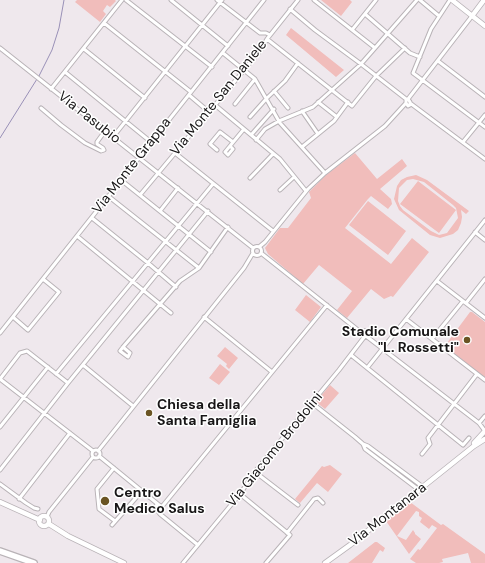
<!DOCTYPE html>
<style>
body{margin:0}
canvas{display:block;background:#efe8ed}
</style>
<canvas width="485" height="563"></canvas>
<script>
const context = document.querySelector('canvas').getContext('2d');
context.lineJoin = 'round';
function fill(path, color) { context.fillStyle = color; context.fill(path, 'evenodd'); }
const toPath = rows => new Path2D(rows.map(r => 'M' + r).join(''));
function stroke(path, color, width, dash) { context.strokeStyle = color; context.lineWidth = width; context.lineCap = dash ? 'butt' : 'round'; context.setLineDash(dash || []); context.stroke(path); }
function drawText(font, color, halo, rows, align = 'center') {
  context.font = font + ' "DM Sans",sans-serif'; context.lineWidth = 3; context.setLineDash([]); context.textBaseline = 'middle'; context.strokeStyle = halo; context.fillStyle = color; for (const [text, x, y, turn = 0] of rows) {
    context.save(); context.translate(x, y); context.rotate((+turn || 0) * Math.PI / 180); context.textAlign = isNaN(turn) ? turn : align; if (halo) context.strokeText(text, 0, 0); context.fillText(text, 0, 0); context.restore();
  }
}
fill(toPath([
 [77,0,115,0,116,1,110,7,107,5,103,11,106,14,100,22,75,2],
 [321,0,350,0,352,2,341,16],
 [291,28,344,70,336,77,286,35],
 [355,153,377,179,402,159,407,166,380,189,391,199,392,204,388,209,371,196,368,199,345,228,391,264,412,238,429,252,393,297,391,296,384,299,371,289,347,318,337,310,352,291,319,265,303,284,268,254,265,248,280,228,288,228,311,198,309,192,326,175],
 [416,175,427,180,469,211,466,214,461,210,462,217,461,223,458,230,453,234,440,238,430,235,399,210,394,199,397,186,401,180,407,177],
 [413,179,424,182,453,205,456,208,458,218,447,233,439,235,431,231,403,210,400,206,398,201,399,188,407,180],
 [418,181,456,210,439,233,400,204],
 [368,201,406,231,388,255,349,225],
 [306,295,321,307,310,322,295,310],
 [470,312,472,312,485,322,485,378,444,347],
 [225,347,238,358,229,369,226,366,227,364,217,356],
 [220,364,230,372,219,385,209,378],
 [330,385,339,393,325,409,316,402],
 [330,465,342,474,328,492,317,483,300,503,295,499,322,466,324,467],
 [410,502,441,525,443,524,485,554,485,563,471,563,468,553,442,559,443,562,439,563,416,563,410,559,418,549,420,550,437,528,432,525,429,529,420,522,422,518,419,516,419,512,416,511,397,536,406,540,413,530,415,533,415,534,421,539,409,554,386,521],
 [375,542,377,542,385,548,383,552,380,550,372,563,348,563]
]), '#f1bdbb');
stroke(toPath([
 [39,76,52,50,59,28,64,0],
 [0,138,37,79]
]), '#9990b7', 1);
const street = toPath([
 [126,0,212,67],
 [171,0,228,46],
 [217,0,260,33,266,33,270,35],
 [314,0,375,48],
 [420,0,439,16],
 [450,0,431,29,413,73,485,127],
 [290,9,315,30,361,64,406,99],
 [365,14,410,53,420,57],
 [104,23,191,92],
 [352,30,376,0],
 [267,39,352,106,376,76,405,48],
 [0,48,253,248],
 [84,49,145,98],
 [223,53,255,79,280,123,325,173],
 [438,61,485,97],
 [65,72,151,142],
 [51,89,122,0],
 [274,91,288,108],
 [189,95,209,112],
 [408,99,472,16],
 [318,102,337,117],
 [410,103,485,159],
 [235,104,255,79],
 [215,105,280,159,306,191],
 [41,108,61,125,85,143,101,151,104,150,103,148,97,144,97,142,105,131],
 [302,111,318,134],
 [250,117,267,98,285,81,298,63],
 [251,135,274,109],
 [113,137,222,0],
 [256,140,265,129,279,121,313,107,361,64,417,0],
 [463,142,485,115],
 [230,146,233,149,228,155,225,152,244,129],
 [302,147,334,121,348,102],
 [217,150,210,144,220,132,233,142],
 [175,153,273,231],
 [250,178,273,154],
 [121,180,211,252],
 [280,190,294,177],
 [140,195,260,51,267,39,298,0],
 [108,196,199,268],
 [160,211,178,188],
 [92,218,148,263,176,287],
 [475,232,485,240],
 [77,236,171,313],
 '252.5 251a4.5 4.5 0 1 1 9 0a4.5 4.5 0 1 1-9 0Z',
 [259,247,265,242,308,189,325,173,385,126,406,103,406,99,408,99,410,102,410,105,408,106,406,103],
 [261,253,363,334],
 [437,281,485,318],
 [466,303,485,279],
 [13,317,28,330,59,292,43,279],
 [204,317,272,372],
 [406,319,485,380],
 '363.5 333a2.5 2.5 0 1 1 5 0a2.5 2.5 0 1 1-5 0Z',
 [0,333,264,0],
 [366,336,479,423,485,431],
 [432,339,463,301],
 [123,347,130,353,128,357,120,351,123,347,180,281,199,268,228,227],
 [351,355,463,445,469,438],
 [83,365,133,406],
 [367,368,485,220],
 [56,374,213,184],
 [0,379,93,451],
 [0,379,20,353,27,351,68,383],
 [312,403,355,437,363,444,365,449,419,490],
 [479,423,485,416],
 [0,427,48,367],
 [363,444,368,446,423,487],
 '92 454a4 4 0 1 1 8 0a4 4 0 1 1-8 0Z',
 [98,451,244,268,253,253],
 [422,454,430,444,428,438,477,374],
 [99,456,159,505],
 [114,468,97,489,99,509,115,521],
 [0,470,68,383,208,211],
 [255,472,298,505],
 [0,484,26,503,34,508,38,509],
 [240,494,290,535,266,563],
 [19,499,70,433],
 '155 508a3 3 0 1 1 6 0a3 3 0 1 1-6 0Z',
 [160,509,327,305],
 [158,511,160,514,198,545],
 [47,517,49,512,93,457],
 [112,525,142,491],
 [287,533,314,499,318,498,323,503],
 [183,563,240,494,257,469,339,370,365,336]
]);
const secondary = toPath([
 [452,0,485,26],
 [472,16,484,0],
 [474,443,485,431],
 [0,502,40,520],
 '39 521a5 5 0 1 1 10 0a5 5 0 1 1-10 0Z',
 [49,524,68,536,124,563],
 [325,563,350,545,474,446,485,439]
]);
const highway = toPath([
 [0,551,34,563]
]);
stroke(street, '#b9b3b7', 5);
stroke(secondary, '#b9b3b7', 6);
stroke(highway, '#b9b3b7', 8);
stroke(street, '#fff', 3);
stroke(secondary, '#fff', 4.5);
stroke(highway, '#fff', 5.5);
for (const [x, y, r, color] of [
 [467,340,4,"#6a5423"],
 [149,413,4,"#6a5423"],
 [105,501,5,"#6a5423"]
]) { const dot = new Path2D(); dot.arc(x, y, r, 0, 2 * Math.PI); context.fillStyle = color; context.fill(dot); stroke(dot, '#fff', 1.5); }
drawText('14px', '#181617', '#fff', [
 ["Via Monte San Daniele",219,98,-51],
 ["Via Pasubio",89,118,38],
 ["Via Monte Grappa",132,166,-52],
 ["Via Giacomo Brodolini",275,450,-51],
 ["Via Montanara",388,515,-38]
]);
drawText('bold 14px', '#181617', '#fff', [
 ["Stadio Comunale",459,332,"right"],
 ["\"L. Rossetti\"",459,348,"right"],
 ["Chiesa della",157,405],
 ["Santa Famiglia",157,421],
 ["Centro",114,493],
 ["Medico Salus",114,509]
], 'left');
</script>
